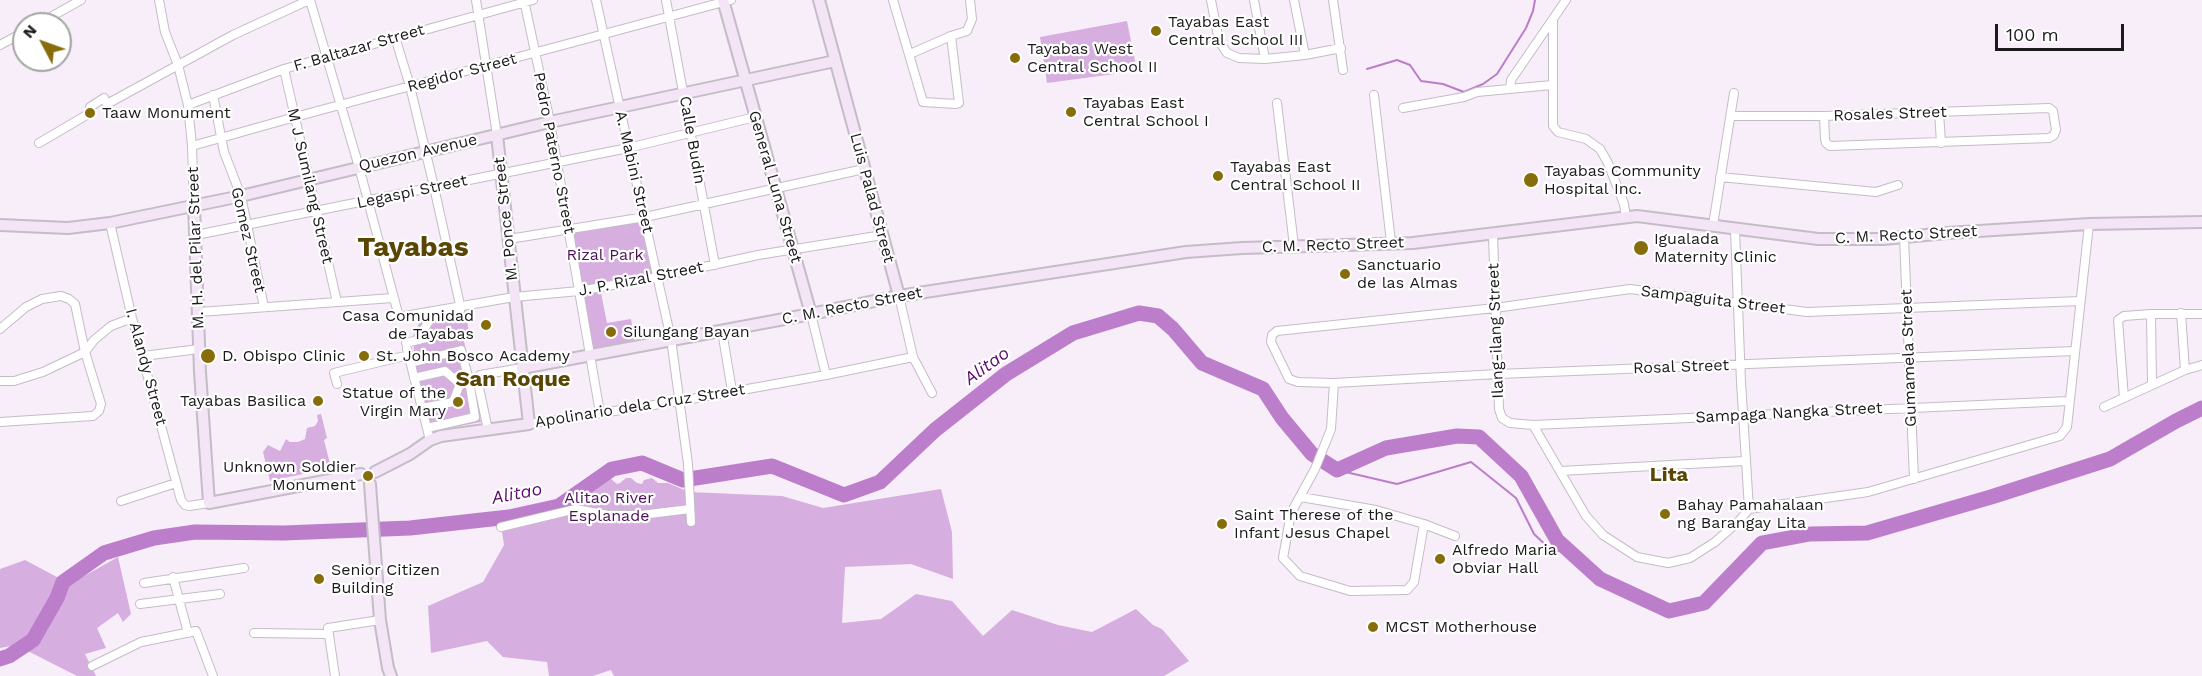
<!DOCTYPE html>
<style>
body{margin:0}
#map{position:relative;width:2202px;height:676px;overflow:hidden;background:#f7eef9;font-family:"Work Sans",sans-serif}
canvas{display:block}
.north{position:absolute;left:12px;top:12px;width:60px;height:60px;box-sizing:border-box;background:#fff;border:2px solid #a4a3a4;border-radius:50%;rotate:311deg;font-size:16px;font-weight:700;line-height:24px;text-align:center;color:#1c191c}
.north::after{content:'';display:block;margin:auto;width:21px;height:27px;background:#876c0a;clip-path:polygon(50% 0,100% 100%,50% 72%,0 100%)}
.scale{position:absolute;left:1995px;top:24px;width:129px;height:27px;box-sizing:border-box;border:3px solid #1c191c;border-top:0;padding-left:8px;font-size:18px;line-height:21px;white-space:nowrap;color:#1c191c;-webkit-text-stroke:4px #fff;paint-order:stroke}
</style>
<div id="map">
<canvas width="2202" height="676"></canvas>
<div class="north">N</div>
<div class="scale">100 m</div>
</div>
<script>
const context = document.querySelector('canvas').getContext('2d');
context.lineJoin = 'round';
function fill(path, color) { context.fillStyle = color; context.fill(path, 'evenodd'); }
const toPath = rows => new Path2D(rows.map(r => 'M' + r).join(''));
function stroke(path, color, width, dash) { context.strokeStyle = color; context.lineWidth = width; context.lineCap = dash ? 'butt' : 'round'; context.setLineDash(dash || []); context.stroke(path); }
function drawText(font, color, halo, rows, align = 'center') {
  context.font = font + ' "Work Sans",sans-serif'; context.lineWidth = 4.5; context.setLineDash([]); context.textBaseline = 'middle'; context.strokeStyle = halo; context.fillStyle = color; for (const [text, x, y, turn = 0] of rows) {
    context.save(); context.translate(x, y); context.rotate((+turn || 0) * Math.PI / 180); context.textAlign = isNaN(turn) ? turn : align; if (halo) context.strokeText(text, 0, 0); context.fillText(text, 0, 0); context.restore();
  }
}
fill(toPath([
 [1127,21,1137,71,1047,83,1040,37],
 [645,217,658,277,600,288,607,323,631,319,635,341,592,349,568,230],
 [465,307,470,339,464,341,481,422,428,432,409,355,414,354,413,336,422,317],
 [321,414,327,438,324,440,331,468,270,481,263,452,268,445,280,451,286,439,290,442,298,442,305,439,307,428,315,426,318,421,317,415],
 [626,478,631,478,637,483,642,484,644,480,652,478,658,483,668,483,689,492,782,496,823,508,941,489,952,532,953,579,911,564,845,567,842,623,881,619,916,594,952,601,983,636,1012,610,1058,625,1092,632,1136,609,1153,625,1162,629,1189,661,1164,676,614,676,611,670,593,676,549,676,547,662,503,657,487,641,431,653,428,606,483,582,504,545,500,518,559,506,586,488,600,484,606,479,611,479,617,484,620,483],
 [118,557,131,614,123,622,118,613,97,628,106,648,85,654,96,676,77,676,16,645,0,648,0,569,25,560,70,584]
]), '#d7aee0');
stroke(toPath([
 [1367,69,1397,60,1410,65,1421,81,1443,84,1464,92,1483,84,1497,74,1526,28,1533,11,1535,0],
 [1337,470,1397,484,1471,462,1516,498,1534,534,1551,550,1571,552]
]), '#bc7dca', 2);
stroke(toPath([
 [0,659,9,656,33,640,57,598,63,582,104,553,154,538,195,532,284,533,410,528,509,517,559,506,612,469,642,463,683,480,772,466,844,495,880,482,935,430,1006,374,1073,333,1139,313,1158,316,1173,329,1202,363,1263,389,1282,418,1312,454,1337,470,1386,448,1457,436,1479,437,1521,476,1557,540,1600,579,1669,611,1704,603,1762,543,1810,534,1867,533,1991,497,2110,459,2176,421,2202,408]
]), '#bc7dca', 15);
const street = toPath([
 [159,0,165,32,178,65,188,105,192,146,194,205],
 [310,0,359,167,399,317,514,297,579,291,658,277,758,255,883,235],
 [476,0,497,135],
 [524,0,550,122,600,413],
 [596,0,671,339,688,464,691,522],
 [666,0,715,265],
 [893,0,923,102,956,104,959,103,951,36],
 [1211,0,1219,41,1227,53,1239,58,1265,59,1305,55,1341,48],
 [1254,0,1265,59],
 [1294,0,1305,55],
 [1333,0,1343,70],
 [1553,19,1553,126,1558,132,1586,139,1600,149,1608,163,1624,204,1626,218],
 [38,24,81,0],
 [395,37,410,86,434,187,460,305],
 [0,45,24,32],
 [910,54,951,36,967,31,972,19,970,0],
 [284,69,337,302],
 [1510,88,1511,80,1566,0],
 [213,95,224,152,241,196,264,307],
 [1374,95,1391,242],
 [1277,103,1294,246],
 [188,105,284,69,533,0],
 [1403,108,1464,97,1477,92,1552,85],
 [1939,112,1941,143],
 [1731,116,1824,116,2049,108,2053,111,2056,130,2054,135,2049,138,1830,146,1826,143,1825,139,1824,116],
 [39,143,90,113,90,107,104,98,107,104,233,35,309,0],
 [192,146,295,117,731,0],
 [1720,177,1876,192,1898,185],
 [110,223,132,318,181,500,185,505,189,506,209,503],
 [1713,225,1734,93],
 [1735,230,1741,382,1749,509],
 [196,235,628,148,755,117],
 [1493,235,1499,409,1502,418,1510,423,1533,425,2069,401],
 [1904,237,1914,479],
 [509,239,645,217,864,169],
 [899,296,913,357,932,393],
 [199,312,393,298],
 [2181,313,2185,370],
 [811,314,826,375],
 [2151,314,2152,385],
 [0,329,26,307,42,299,61,296,69,299,75,304,85,352,101,404,99,411,93,416,0,422],
 [424,329,431,318,460,310],
 [722,331,732,391],
 [406,343,426,338],
 [407,349,430,440],
 [2075,351,1498,374,1334,383,1298,382,1289,379,1271,342,1272,335,1277,331,1495,308,1630,289,1807,312,2080,301],
 [143,356,199,349],
 [411,363,461,350,469,380,475,417,427,428],
 [414,378,445,371,460,384,453,402,422,408],
 [0,381,14,381,43,372,85,352,94,340,111,326,132,318],
 [1334,383,1331,429,1315,469,1291,513,1283,558,1300,576,1350,591,1407,590,1414,582,1424,524],
 [337,384,334,373,409,355],
 [2124,398,2118,320,2124,316,2151,314,2202,314],
 [2104,407,2185,370,2202,365],
 [529,424,680,401,826,375,913,357],
 [1533,425,1586,516,1603,535,1637,557,1668,563,1690,558,1715,542,1739,521,1749,509,1868,492,2060,436,2067,427,2089,224],
 [488,430,477,378,480,375,522,368],
 [1560,471,1745,461],
 [1301,497,1376,510,1424,524,1455,536],
 [121,501,176,483],
 [501,527,576,509,608,515,641,515,690,509],
 [173,577,188,633],
 [144,583,244,568],
 [140,604,220,594],
 [254,633,329,634],
 [92,666,141,642,196,631,213,676],
 [335,676,328,628,380,620]
]);
const secondary = toPath([
 [723,0,811,314],
 [819,0,899,296],
 [194,205,200,372,209,503,361,474],
 [0,225,68,228,110,223,241,196,550,122,835,61],
 [522,368,811,314,899,296,1186,252,1242,248,1413,243,1637,216,1818,239,1883,239,1947,233,2089,224,2202,222],
 [375,472,410,454,430,440,441,436,529,424,497,135],
 [370,484,380,620,388,668,391,676]
]);
stroke(street, '#c4bcc6', 10);
stroke(secondary, '#c4bcc6', 14);
stroke(street, '#fff', 8);
stroke(secondary, '#f3e4f6', 10);
for (const [x, y, r, color] of [
 [1156,31,6,"#876c0a"],
 [1015,58,6,"#876c0a"],
 [1071,112,6,"#876c0a"],
 [90,113,6,"#876c0a"],
 [1218,176,6,"#876c0a"],
 [1531,180,8,"#876c0a"],
 [1641,248,8,"#876c0a"],
 [1345,274,6,"#876c0a"],
 [486,325,6,"#876c0a"],
 [611,332,6,"#876c0a"],
 [208,356,8,"#876c0a"],
 [364,356,6,"#876c0a"],
 [318,401,6,"#876c0a"],
 [458,402,6,"#876c0a"],
 [368,476,6,"#876c0a"],
 [1665,514,6,"#876c0a"],
 [1222,524,6,"#876c0a"],
 [1440,559,6,"#876c0a"],
 [319,579,6,"#876c0a"],
 [1373,627,6,"#876c0a"]
]) { const dot = new Path2D(); dot.arc(x, y, r, 0, 2 * Math.PI); context.fillStyle = color; context.fill(dot); stroke(dot, '#fff', 2); }
drawText('16px', '#1c191c', '#fff', [
 ["Tayabas East",1168,22],
 ["Central School III",1168,40],
 ["Tayabas West",1027,49],
 ["Central School II",1027,67],
 ["Tayabas East",1083,103],
 ["Central School I",1083,121],
 ["Taaw Monument",102,113],
 ["Tayabas East",1230,167],
 ["Central School II",1230,185],
 ["Tayabas Community",1544,171],
 ["Hospital Inc.",1544,189],
 ["Igualada",1654,239],
 ["Maternity Clinic",1654,257],
 ["Sanctuario",1357,265],
 ["de las Almas",1357,283],
 ["Casa Comunidad",474,316,"right"],
 ["de Tayabas",474,334,"right"],
 ["Silungang Bayan",623,332],
 ["D. Obispo Clinic",222,356],
 ["St. John Bosco Academy",376,356],
 ["Statue of the",446,393,"right"],
 ["Virgin Mary",446,411,"right"],
 ["Tayabas Basilica",306,401,"right"],
 ["Unknown Soldier",356,467,"right"],
 ["Monument",356,485,"right"],
 ["Bahay Pamahalaan",1677,505],
 ["ng Barangay Lita",1677,523],
 ["Saint Therese of the",1234,515],
 ["Infant Jesus Chapel",1234,533],
 ["Alfredo Maria",1452,550],
 ["Obviar Hall",1452,568],
 ["Senior Citizen",331,570],
 ["Building",331,588],
 ["MCST Motherhouse",1385,627]
], 'left');
drawText('16px', '#1c191c', '#fff', [
 ["F. Baltazar Street",359,48,-16],
 ["Regidor Street",462,73,-15],
 ["Rosales Street",1890,114,-2],
 ["Calle Budin",692,140,80],
 ["Quezon Avenue",418,153,-13],
 ["Pedro Paterno Street",554,153,79],
 ["A. Mabini Street",634,172,77],
 ["M J Sumilang Street",310,186,77],
 ["General Luna Street",775,187,74],
 ["Legaspi Street",412,192,-12],
 ["Luis Palad Street",872,198,75],
 ["M. Ponce Street",506,219,-96],
 ["C. M. Recto Street",1906,235,-3],
 ["Gomez Street",248,240,77],
 ["C. M. Recto Street",1333,245,-2],
 ["M. H. del Pilar Street",196,248,-92],
 ["J. P. Rizal Street",641,279,-11],
 ["Sampaguita Street",1713,300,7],
 ["C. M. Recto Street",852,306,-11],
 ["Ilang-ilang Street",1496,331,-92],
 ["Gumamela Street",1909,358,-92],
 ["I. Alandy Street",146,367,75],
 ["Rosal Street",1681,367,-2],
 ["Apolinario dela Cruz Street",640,406,-9],
 ["Sampaga Nangka Street",1789,413,-3]
]);
drawText('16px', '#4c1158', '#fff', [
 ["Rizal Park",605,255],
 ["Alitao River",609,498],
 ["Esplanade",609,516]
]);
drawText('italic 18px', '#5c096c', '#fff', [
 ["Alitao",987,366,-36],
 ["Alitao",517,494,-11]
]);
drawText('bold 20px', '#594605', '#fff', [
 ["Lita",1669,475]
]);
drawText('bold 22px', '#594605', '#fff', [
 ["San Roque",513,380]
]);
drawText('bold 28px', '#594605', '#fff', [
 ["Tayabas",413,248]
]);
</script>
